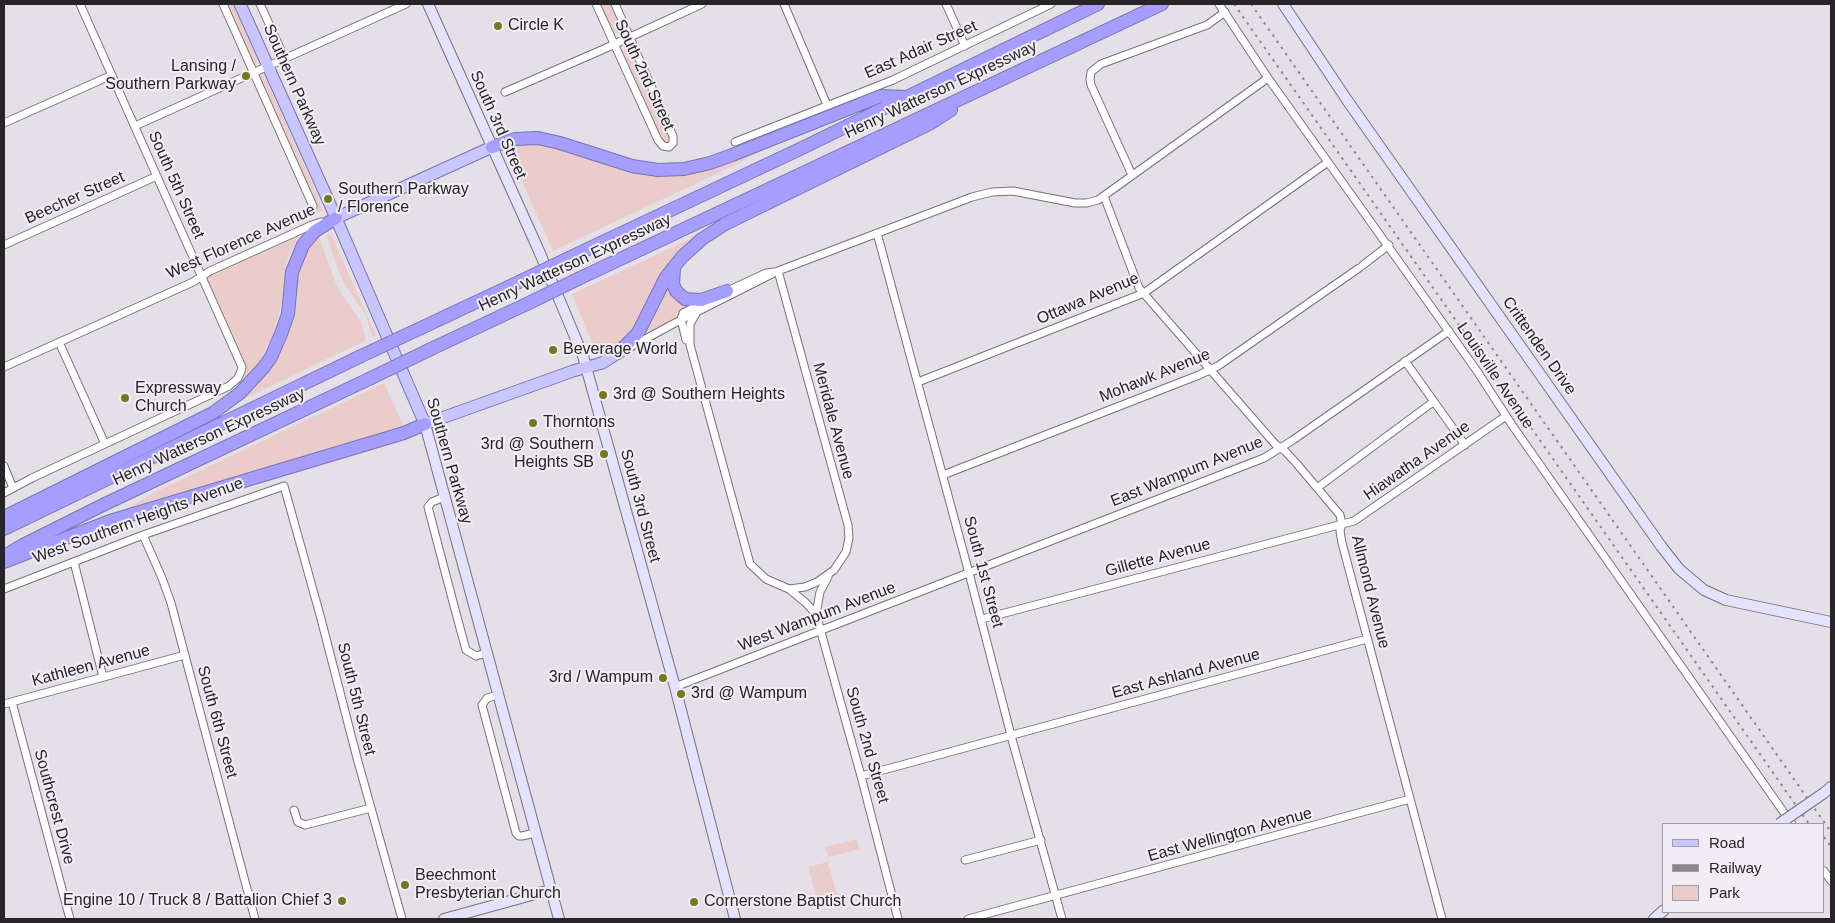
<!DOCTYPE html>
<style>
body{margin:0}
#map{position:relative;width:1835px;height:923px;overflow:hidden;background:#e5dfe7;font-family:Arial,sans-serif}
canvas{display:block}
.frame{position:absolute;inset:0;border:5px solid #262427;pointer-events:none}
.legend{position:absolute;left:1662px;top:823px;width:162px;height:90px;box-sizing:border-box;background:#f2edf5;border:1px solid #a09da3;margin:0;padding:6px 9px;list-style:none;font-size:15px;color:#262427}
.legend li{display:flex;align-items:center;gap:10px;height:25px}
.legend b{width:25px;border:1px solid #a09da3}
</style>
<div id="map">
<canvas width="1835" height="923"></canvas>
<div class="frame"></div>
<ul class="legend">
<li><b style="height:6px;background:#c9c5fe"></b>Road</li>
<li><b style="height:6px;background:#8b878d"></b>Railway</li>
<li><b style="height:14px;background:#eacccb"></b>Park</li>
</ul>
</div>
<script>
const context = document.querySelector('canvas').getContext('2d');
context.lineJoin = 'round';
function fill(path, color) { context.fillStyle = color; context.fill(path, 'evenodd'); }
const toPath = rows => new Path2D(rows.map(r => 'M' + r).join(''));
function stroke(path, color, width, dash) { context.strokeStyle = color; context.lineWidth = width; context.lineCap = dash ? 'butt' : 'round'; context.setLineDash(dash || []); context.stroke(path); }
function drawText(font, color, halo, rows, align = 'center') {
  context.font = font + ' Arial,sans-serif'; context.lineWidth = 4; context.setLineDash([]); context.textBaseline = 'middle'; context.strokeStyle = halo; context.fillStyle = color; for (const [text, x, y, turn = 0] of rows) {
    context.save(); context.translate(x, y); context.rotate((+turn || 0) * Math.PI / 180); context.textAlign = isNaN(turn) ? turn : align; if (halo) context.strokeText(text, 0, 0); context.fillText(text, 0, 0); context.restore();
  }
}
fill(toPath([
 [227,4,233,4,257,59,256,65,254,65],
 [599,4,613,4,623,27,621,32,617,34,613,32],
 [625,47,630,48,636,58,670,134,670,139,666,143,663,141,627,62,623,52],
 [261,74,266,79,319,199,322,211,316,213,313,208,317,206,260,77,259,75],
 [522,143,546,144,642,173,766,148,735,165,553,251,507,148],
 [302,232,289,254,286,266,281,305,273,335,259,361,245,379,246,365,208,282,208,277,223,269,222,268],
 [700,232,634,328,617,347,601,357,598,357,572,294,690,239,690,237],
 [331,234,376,335,372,337,366,315,343,282,326,235],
 [319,237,335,281,342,295,361,322,366,340,234,404,261,378,305,254,313,242],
 [668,288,689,307,676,313,676,317,652,331,648,330],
 [384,383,404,427,124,510,153,493],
 [857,839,859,849,828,857,825,847],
 [828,862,837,895,817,900,808,867]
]), '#eacccb');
const street = toPath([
 [223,4,313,206],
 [260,4,285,59],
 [596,4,658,140,663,146,669,147,673,143,673,136,615,4],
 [784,4,827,105],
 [946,4,965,46],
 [1219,4,1268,78,1477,371,1512,425,1792,824],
 [505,92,604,49,702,4],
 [4,123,112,75],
 [135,126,406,4],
 [735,142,893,80,1051,4],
 [1132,175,1091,85,1090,79,1091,72,1101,64,1207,25,1225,12],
 [1104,196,1139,288,1276,445,1285,451,1297,464,1340,515,1342,524,1340,531,1342,543,1442,919],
 [877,233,969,573,1013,743,1062,919],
 [4,245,157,176],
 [1363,265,1389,245],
 [725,292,766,273,775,272],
 [697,312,690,324,690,345,750,564,766,579,789,589,805,587,817,582,834,570,846,552,849,538,848,525,778,271],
 [686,340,681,319,683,313,704,302],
 [59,342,105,444],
 [625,350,675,323,778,271,972,197,992,192,1013,191,1075,203,1087,203,1098,200,1268,78],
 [1405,361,1465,445],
 [4,367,193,282,210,271,312,225,321,222],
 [918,382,1144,293,1328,162],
 [4,466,13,488],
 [943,475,1199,375,1218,366,1359,268],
 [1317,488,1433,402],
 [4,493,32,478,229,386,238,378,241,371,242,367,80,4],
 [444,497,432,502,428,507,453,602,466,650,476,656,486,653],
 [143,535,162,578,171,603,255,919],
 [74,562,103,677],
 [4,589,143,535,284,486,320,615,357,758,402,919],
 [789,589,806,603,816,614,861,776,898,919],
 [816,614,820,592,828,577],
 [982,619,1354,521,1506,416],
 [675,687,1264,458,1293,440,1449,331],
 [498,695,487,698,482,705,516,833,519,836,522,836,535,833],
 [12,702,70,919],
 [4,704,185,655],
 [861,776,1367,639],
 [294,810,298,822,305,825,371,808],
 [965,860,1041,840],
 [1824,871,1831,881],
 [968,919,1410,799]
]);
const secondary = toPath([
 [428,4,539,251,583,356,675,687,735,919],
 [1283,4,1347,100,1661,546,1679,569,1704,590,1726,600,1831,622],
 [425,424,559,919],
 [1824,793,1831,787],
 [444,919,550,890],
 [1654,919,1664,910]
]);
const primary = toPath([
 [240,4,329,202,425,424,573,371,602,363,618,353],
 [336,218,492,147]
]);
const highway = toPath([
 [492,147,515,139,538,138,560,143,632,166,658,170,684,169,710,163,732,155,881,96,906,97],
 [571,257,800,149,1098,4],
 [674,268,673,284,676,291,685,299,701,300,727,291],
 [580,278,1162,4],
 [421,328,521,281],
 [431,349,531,302],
 [618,353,638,333,666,277,682,257,702,239,725,224,931,123,951,110],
 [4,517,213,413,240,393,264,367,271,357,281,334,288,314,292,272,303,245,315,231,336,218],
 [4,529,359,357],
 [6,555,23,545,105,504,369,379],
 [4,562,110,521,404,433,425,424]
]);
stroke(street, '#777279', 9);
stroke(secondary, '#777279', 12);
stroke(primary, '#7973b3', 13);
stroke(highway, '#7973b3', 14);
stroke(street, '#fff', 7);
stroke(secondary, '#e4e2ff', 10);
stroke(primary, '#c9c5fe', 11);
stroke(highway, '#a59efe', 12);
stroke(toPath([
 [1234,4,1809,824],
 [1251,4,1831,832],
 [1824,837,1831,847]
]), '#8b878d', 2, [2.5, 5]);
const secondaryBridge = toPath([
 [1779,824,1824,793]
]);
const highwayBridge = toPath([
 [521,281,571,257],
 [531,302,580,278],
 [359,357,421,328],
 [369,379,431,349]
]);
stroke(secondaryBridge, '#777279', 12, []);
stroke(highwayBridge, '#7973b3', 14, []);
stroke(secondaryBridge, '#e4e2ff', 10);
stroke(highwayBridge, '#a59efe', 12);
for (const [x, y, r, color] of [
 [498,26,5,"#76771e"],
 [246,76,5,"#76771e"],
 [328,199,5,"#76771e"],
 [553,350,5,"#76771e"],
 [603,395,5,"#76771e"],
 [125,398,5,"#76771e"],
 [533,423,5,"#76771e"],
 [604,454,5,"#76771e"],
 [663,678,5,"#76771e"],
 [681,694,5,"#76771e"],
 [405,885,5,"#76771e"],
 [342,901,5,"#76771e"],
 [694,902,5,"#76771e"]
]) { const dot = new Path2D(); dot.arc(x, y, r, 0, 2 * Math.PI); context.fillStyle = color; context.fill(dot); stroke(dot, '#f2edf5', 2); }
drawText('16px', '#262427', '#f2edf5', [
 ["Circle K",508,26],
 ["Lansing /",236,67,"right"],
 ["Southern Parkway",236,85,"right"],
 ["Southern Parkway",338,190],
 ["/ Florence",338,208],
 ["Beverage World",563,350],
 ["Expressway",135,389],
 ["Church",135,407],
 ["3rd @ Southern Heights",613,395],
 ["Thorntons",543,423],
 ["3rd @ Southern",594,445,"right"],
 ["Heights SB",594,463,"right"],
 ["3rd / Wampum",653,678,"right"],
 ["3rd @ Wampum",691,694],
 ["Beechmont",415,876],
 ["Presbyterian Church",415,894],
 ["Engine 10 / Truck 8 / Battalion Chief 3",332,901,"right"],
 ["Cornerstone Baptist Church",704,902]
], 'left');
drawText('16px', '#262427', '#f2edf5', [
 ["East Adair Street",921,50,-24],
 ["South 2nd Street",644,75,65],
 ["Southern Parkway",294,85,66],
 ["Henry Watterson Expressway",941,90,-25],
 ["South 3rd Street",498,125,66],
 ["South 5th Street",176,185,66],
 ["Beecher Street",75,198,-24],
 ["West Florence Avenue",241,242,-24],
 ["Henry Watterson Expressway",575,263,-25],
 ["Ottawa Avenue",1088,299,-23],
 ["Crittenden Drive",1539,346,55],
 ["Mohawk Avenue",1155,376,-22],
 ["Louisville Avenue",1495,376,56],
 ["Meridale Avenue",833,421,75],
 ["Henry Watterson Expressway",209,437,-25],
 ["Southern Parkway",449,461,74],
 ["Hiawatha Avenue",1417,461,-35],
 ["East Wampum Avenue",1187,472,-22],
 ["South 3rd Street",640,506,75],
 ["West Southern Heights Avenue",138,521,-20],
 ["Gillette Avenue",1158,558,-15],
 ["South 1st Street",983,572,75],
 ["Allmond Avenue",1370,592,76],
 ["West Wampum Avenue",817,617,-21],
 ["Kathleen Avenue",91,666,-15],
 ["East Ashland Avenue",1186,674,-15],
 ["South 5th Street",356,699,76],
 ["South 6th Street",217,722,75],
 ["South 2nd Street",867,745,74],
 ["Southcrest Drive",54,807,75],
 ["East Wellington Avenue",1230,835,-15]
]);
</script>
